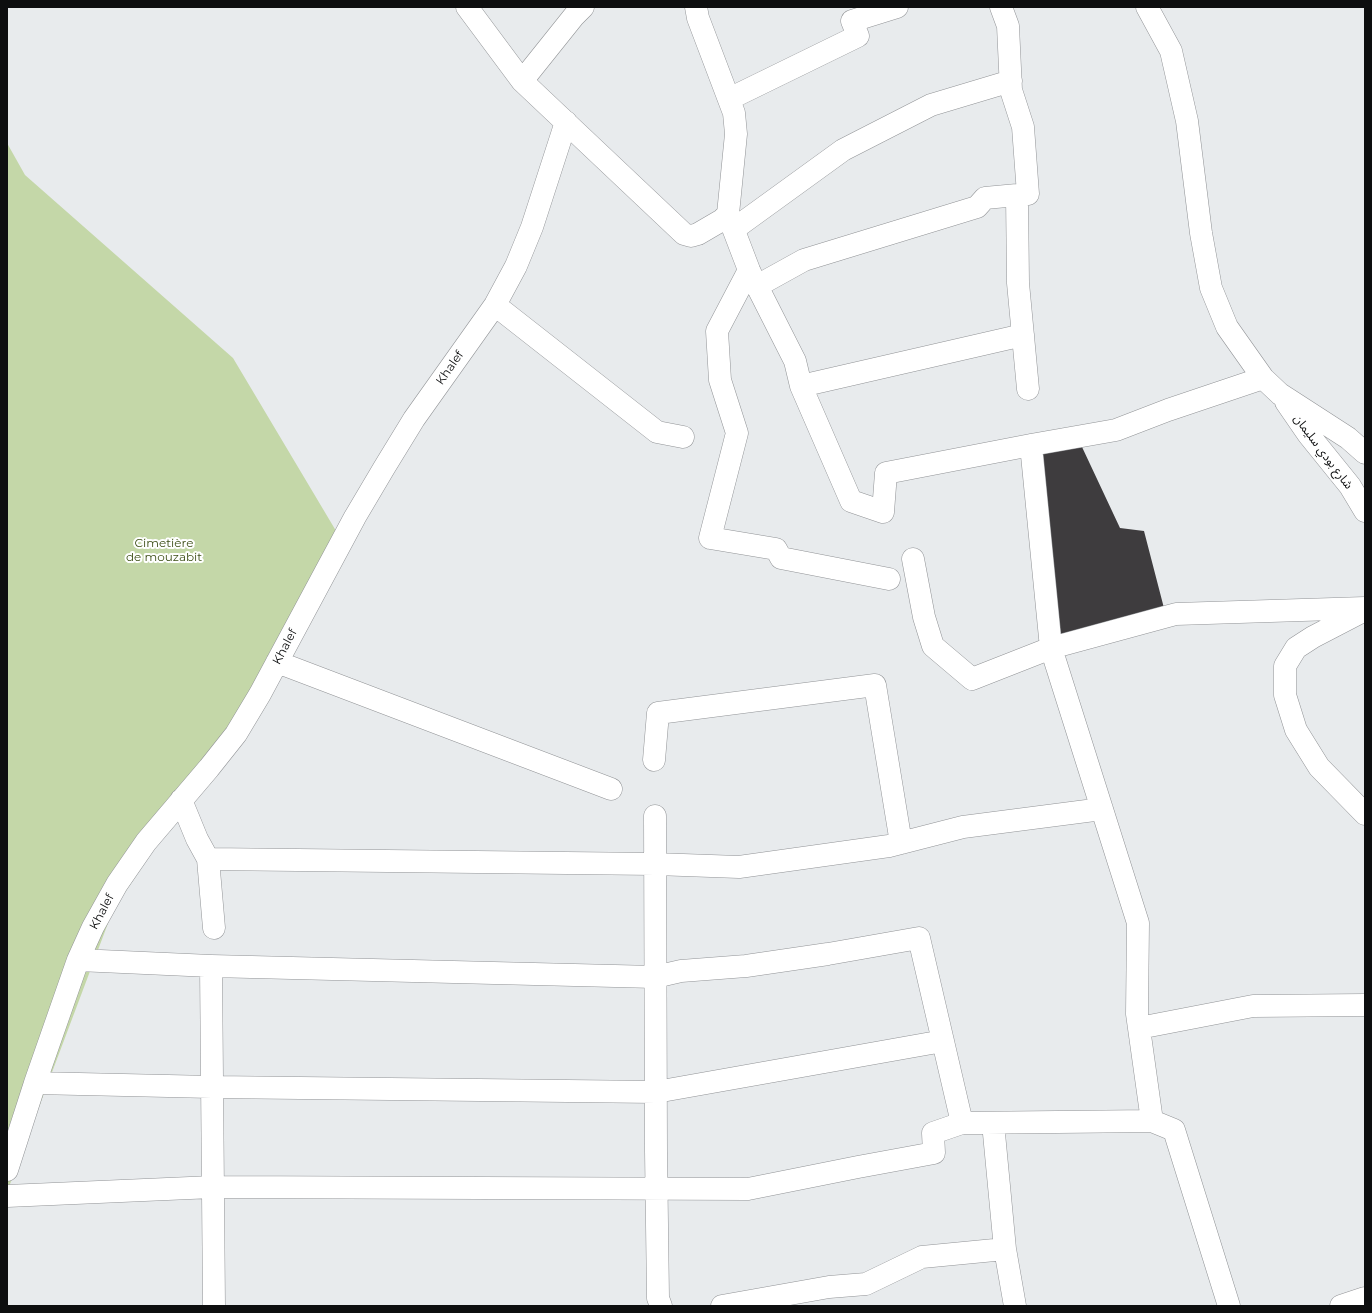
<!DOCTYPE html>
<meta charset="utf-8">
<style>
body{margin:0}
#map{position:relative;width:1372px;height:1313px;overflow:hidden;background:#e8ebed;font-family:Montserrat,sans-serif}
canvas{display:block}
.frame{position:absolute;inset:0;border:8px solid #0d0e0f;pointer-events:none}
</style>
<div id="map">
<canvas width="1372" height="1313"></canvas>
<div class="frame"></div>
</div>
<script>
const context = document.querySelector('canvas').getContext('2d');
context.lineJoin = 'round';
function fill(path, color) { context.fillStyle = color; context.fill(path, 'evenodd'); }
const toPath = rows => new Path2D(rows.map(r => 'M' + r).join(''));
function stroke(path, color, width, dash) { context.strokeStyle = color; context.lineWidth = width; context.lineCap = dash ? 'butt' : 'round'; context.setLineDash(dash || []); context.stroke(path); }
function drawText(font, color, halo, rows, align = 'center') {
  context.font = font + ' Montserrat,"Noto Sans Arabic",sans-serif'; context.lineWidth = 4; context.setLineDash([]); context.textBaseline = 'middle'; context.strokeStyle = halo; context.fillStyle = color; for (const [text, x, y, turn = 0] of rows) {
    context.save(); context.translate(x, y); context.rotate((+turn || 0) * Math.PI / 180); context.textAlign = isNaN(turn) ? turn : align; if (halo) context.strokeText(text, 0, 0); context.fillText(text, 0, 0); context.restore();
  }
}
fill(toPath([
 [7,143,25,175,233,358,348,551,282,659,113,910,7,1192]
]), '#c4d7a8');
fill(toPath([
 [1082,447,1120,528,1144,531,1165,612,1055,641,1035,454]
]), '#3e3c3e');
const minor = toPath([
 [467,7,522,81,684,234,691,236,698,234,722,220,728,214,736,134,734,113,698,18,696,7],
 [1001,7,1008,26,1011,90,1023,127,1028,194,985,198,977,207,804,260,757,286,795,361,801,386,851,501,883,512,886,473,1031,445,1116,430,1168,410,1263,378],
 [1147,7,1171,51,1187,121,1201,233,1211,288,1227,327,1263,378,1280,394,1348,438,1365,453],
 [522,81,574,16,583,7],
 [729,99,858,36,852,21,897,7],
 [1017,195,1018,283,1028,389],
 [728,215,749,270,755,283],
 [734,229,843,150,931,105,1011,81],
 [749,270,717,331,720,380,737,433,710,538,776,549,781,558,889,579],
 [495,305,657,432,683,437],
 [801,386,1023,335],
 [1286,402,1308,434,1350,486,1365,511],
 [1031,445,1051,648,1138,923,1137,1014,1152,1121],
 [913,559,924,617,933,646,972,679,1051,648,1176,614,1365,608],
 [1365,610,1313,637,1296,648,1285,666,1285,695,1296,730,1319,767,1365,814],
 [277,662,611,789],
 [654,760,658,713,875,685,901,843],
 [181,800,197,839,208,859],
 [655,816,656,1151,658,1298,661,1306],
 [214,928,208,859,655,864,739,867,889,846,963,827,1102,809],
 [78,960,211,966,655,977,681,971,746,966,828,954,919,938,962,1123,1152,1121,1174,1130,1229,1306],
 [211,966,214,1306],
 [1139,1028,1253,1006,1365,1005],
 [35,1083,212,1087,656,1092,943,1041],
 [993,1123,1005,1249,1015,1306],
 [7,1170,35,1083,78,960,93,927,117,884,146,842,209,768,236,734,260,694,355,517,384,468,414,419,495,305,516,266,532,227,566,122],
 [7,1196,213,1187,748,1189,858,1167,934,1153,933,1133,962,1123],
 [722,1306,829,1287,866,1284,922,1257,1005,1249],
 [1341,1306,1365,1298]
]);
stroke(minor, '#919396', 23);
stroke(minor, '#fff', 22);
drawText('12px', '#0d0e0f', '#fff', [
 ["Khalef",450,368,-55],
 ["شارع بودي سليمان",1323,452,53],
 ["Khalef",285,647,-62],
 ["Khalef",102,912,-62]
]);
drawText('12px', '#3b4d15', '#fff', [
 ["Cimetière",164,543],
 ["de mouzabit",164,557]
]);
</script>
